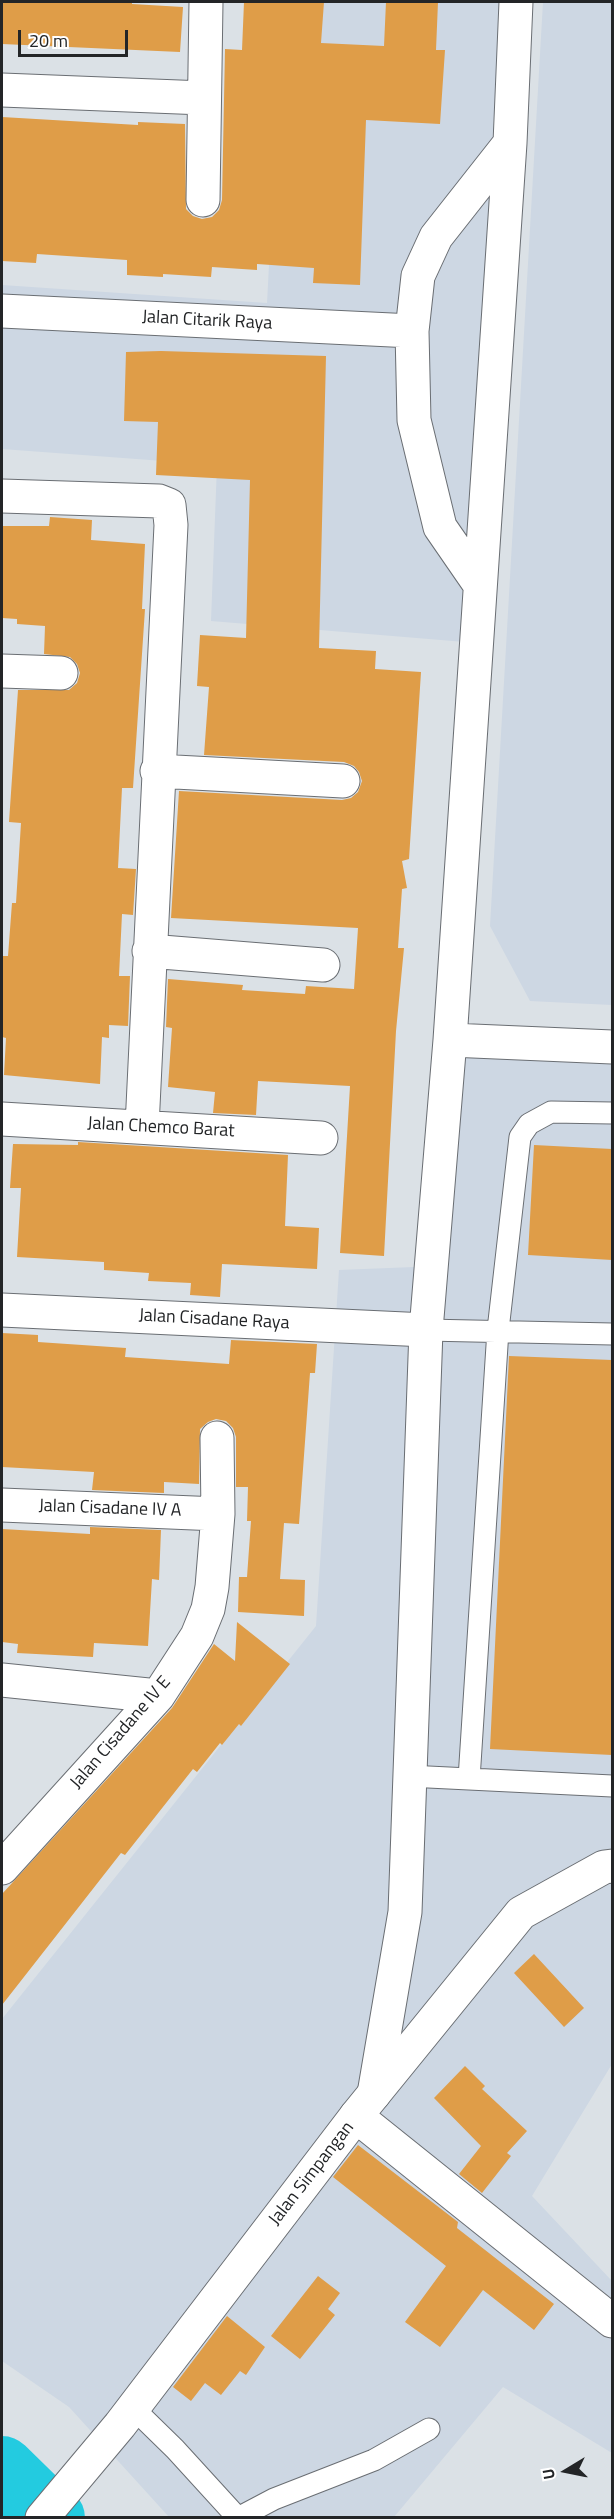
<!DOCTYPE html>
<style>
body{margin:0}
#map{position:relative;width:614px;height:2519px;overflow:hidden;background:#dbe1e6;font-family:"Titillium Web",sans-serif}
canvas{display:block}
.frame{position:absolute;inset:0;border:3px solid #232527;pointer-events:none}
.north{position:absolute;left:536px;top:2441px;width:60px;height:60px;-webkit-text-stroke:4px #fff;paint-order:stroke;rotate:260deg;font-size:16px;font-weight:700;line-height:24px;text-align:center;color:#232527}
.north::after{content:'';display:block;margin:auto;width:21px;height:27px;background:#232527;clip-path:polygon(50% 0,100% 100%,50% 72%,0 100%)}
.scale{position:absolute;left:18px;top:30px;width:110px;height:27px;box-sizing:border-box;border:3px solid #232527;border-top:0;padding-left:8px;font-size:18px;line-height:21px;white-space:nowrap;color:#232527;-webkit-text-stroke:4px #fff;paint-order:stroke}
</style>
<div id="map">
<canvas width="614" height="2519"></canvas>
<div class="frame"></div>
<div class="north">U</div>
<div class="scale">20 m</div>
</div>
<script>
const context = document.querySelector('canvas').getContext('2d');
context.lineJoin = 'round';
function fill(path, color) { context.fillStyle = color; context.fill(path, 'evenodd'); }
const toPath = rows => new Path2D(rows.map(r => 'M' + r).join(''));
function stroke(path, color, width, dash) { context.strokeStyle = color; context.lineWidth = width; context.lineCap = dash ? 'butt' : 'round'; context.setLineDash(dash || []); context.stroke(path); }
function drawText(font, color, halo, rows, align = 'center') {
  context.font = font + ' "Titillium Web",sans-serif'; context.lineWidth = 6; context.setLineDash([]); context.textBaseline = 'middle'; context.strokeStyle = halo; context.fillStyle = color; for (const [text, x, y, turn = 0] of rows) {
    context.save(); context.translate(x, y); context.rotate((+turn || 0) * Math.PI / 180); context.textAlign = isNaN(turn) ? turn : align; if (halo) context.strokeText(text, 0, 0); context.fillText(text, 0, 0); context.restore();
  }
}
fill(toPath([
 [283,2,500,2,465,642,211,621,217,465,2,449,2,285,267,303],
 [543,2,612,2,612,1005,530,1001,490,926],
 [435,1048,612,1058,612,2064,532,2196,612,2281,612,2453,503,2387,394,2517,169,2517,69,2407,2,2361,2,2019,316,1626,339,1270,414,1267]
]), '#cdd7e3');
stroke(toPath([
 [2,2469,52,2518]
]), '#23cbe0', 66);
fill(toPath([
 [2,2,132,2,132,4,183,7,180,52,2,44],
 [244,2,324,2,321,43,384,46,386,2,438,2,436,50,445,50,440,124,366,120,360,285,313,283,314,268,257,264,257,270,212,267,211,277,163,274,163,277,127,275,127,260,37,254,36,263,2,261,2,117,138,125,138,122,185,124,186,209,193,216,202,219,212,217,219,210,222,200,225,49,242,50],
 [161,351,326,356,319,648,376,651,375,669,421,672,409,859,402,861,407,888,402,889,398,948,404,948,396,1031,384,1256,340,1253,350,1086,258,1081,256,1115,213,1113,215,1092,168,1087,172,1028,166,1027,168,979,243,985,242,990,305,994,306,986,354,989,358,928,171,918,179,791,342,800,351,798,358,792,362,781,359,772,354,766,344,762,204,755,209,687,197,686,200,635,246,638,250,480,156,475,158,422,124,421,126,352],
 [50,517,92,520,91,540,145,544,142,609,145,609,133,788,122,788,118,868,136,869,133,915,122,914,119,976,130,976,128,1026,109,1025,109,1038,102,1037,100,1084,4,1075,6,1038,2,1037,2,956,8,956,12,903,16,903,21,823,9,822,18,690,69,690,77,683,80,673,77,664,70,657,44,654,45,626,17,624,17,619,2,618,2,526,49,526],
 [78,1142,288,1155,285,1226,319,1228,317,1269,222,1264,220,1297,190,1295,191,1283,148,1281,149,1273,104,1270,104,1262,17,1257,21,1188,10,1188,13,1144,78,1145],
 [534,1145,612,1149,612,1260,528,1255],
 [2,1333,38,1335,38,1342,126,1348,125,1357,229,1364,231,1340,317,1344,315,1373,310,1373,299,1524,284,1523,280,1579,305,1580,304,1616,238,1612,239,1577,247,1577,251,1521,247,1521,248,1487,236,1487,236,1437,233,1428,226,1421,216,1419,208,1422,200,1429,199,1484,164,1482,164,1493,92,1490,94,1472,2,1467],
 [509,1356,612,1360,612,1755,490,1749],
 [90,1527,161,1530,159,1580,152,1579,148,1646,94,1643,93,1657,17,1653,18,1644,2,1642,2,1529,90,1534],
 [237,1622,290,1664,241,1726,239,1724,222,1745,220,1743,197,1772,193,1769,125,1855,121,1853,2,2005,2,1894,172,1708,214,1644,235,1661],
 [534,1954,584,2008,564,2027,514,1973],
 [465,2066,485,2086,482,2089,527,2131,507,2153,511,2156,482,2193,459,2174,481,2146,434,2098],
 [358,2145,458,2222,457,2228,554,2304,534,2330,483,2290,440,2347,405,2322,446,2266,333,2177],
 [318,2276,340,2293,328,2309,335,2315,300,2359,271,2336],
 [227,2316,265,2347,246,2375,240,2371,221,2395,205,2383,191,2401,173,2387]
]), '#df9d48');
const lane = toPath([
 [426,1330,612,1334],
 [408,1776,469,1779,498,1330,520,1137,529,1124,551,1112,612,1113],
 [469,1779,612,1786],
 [132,2407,175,2449,238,2518,274,2499,374,2460,429,2429]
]);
const street = toPath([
 [2,90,204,98],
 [203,200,206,2],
 [2,311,412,331],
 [2,496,159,501,169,505,171,525,142,1127],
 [480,585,440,527,414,420,412,331,418,276,436,237,510,143],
 [2,671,61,673],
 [157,771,343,781],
 [149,951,323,965],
 [450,1040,612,1047],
 [2,1119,321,1138],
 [2,1310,426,1330],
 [2,1505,218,1514],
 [2,1680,158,1696],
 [2,1868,158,1696,197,1636,208,1609,212,1587,218,1514,217,1438],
 [374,2094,405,1912,426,1330,450,1040,510,143,516,2],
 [356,2116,612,2321]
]);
const secondary = toPath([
 [42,2518,120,2425,356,2116,521,1913,604,1867,612,1866]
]);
stroke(lane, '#6a6e73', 23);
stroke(street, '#6a6e73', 35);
stroke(secondary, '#6a6e73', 35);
stroke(lane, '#fff', 21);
stroke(street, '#fff', 33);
stroke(secondary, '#fff', 33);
drawText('18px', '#232527', '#fff', [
 ["Jalan Citarik Raya",207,321,3],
 ["Jalan Chemco Barat",161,1128,3],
 ["Jalan Cisadane Raya",214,1320,3],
 ["Jalan Cisadane IV A",110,1509,2],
 ["Jalan Cisadane IV E",121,1733,-49],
 ["Jalan Simpangan",312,2174,-52]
]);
</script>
